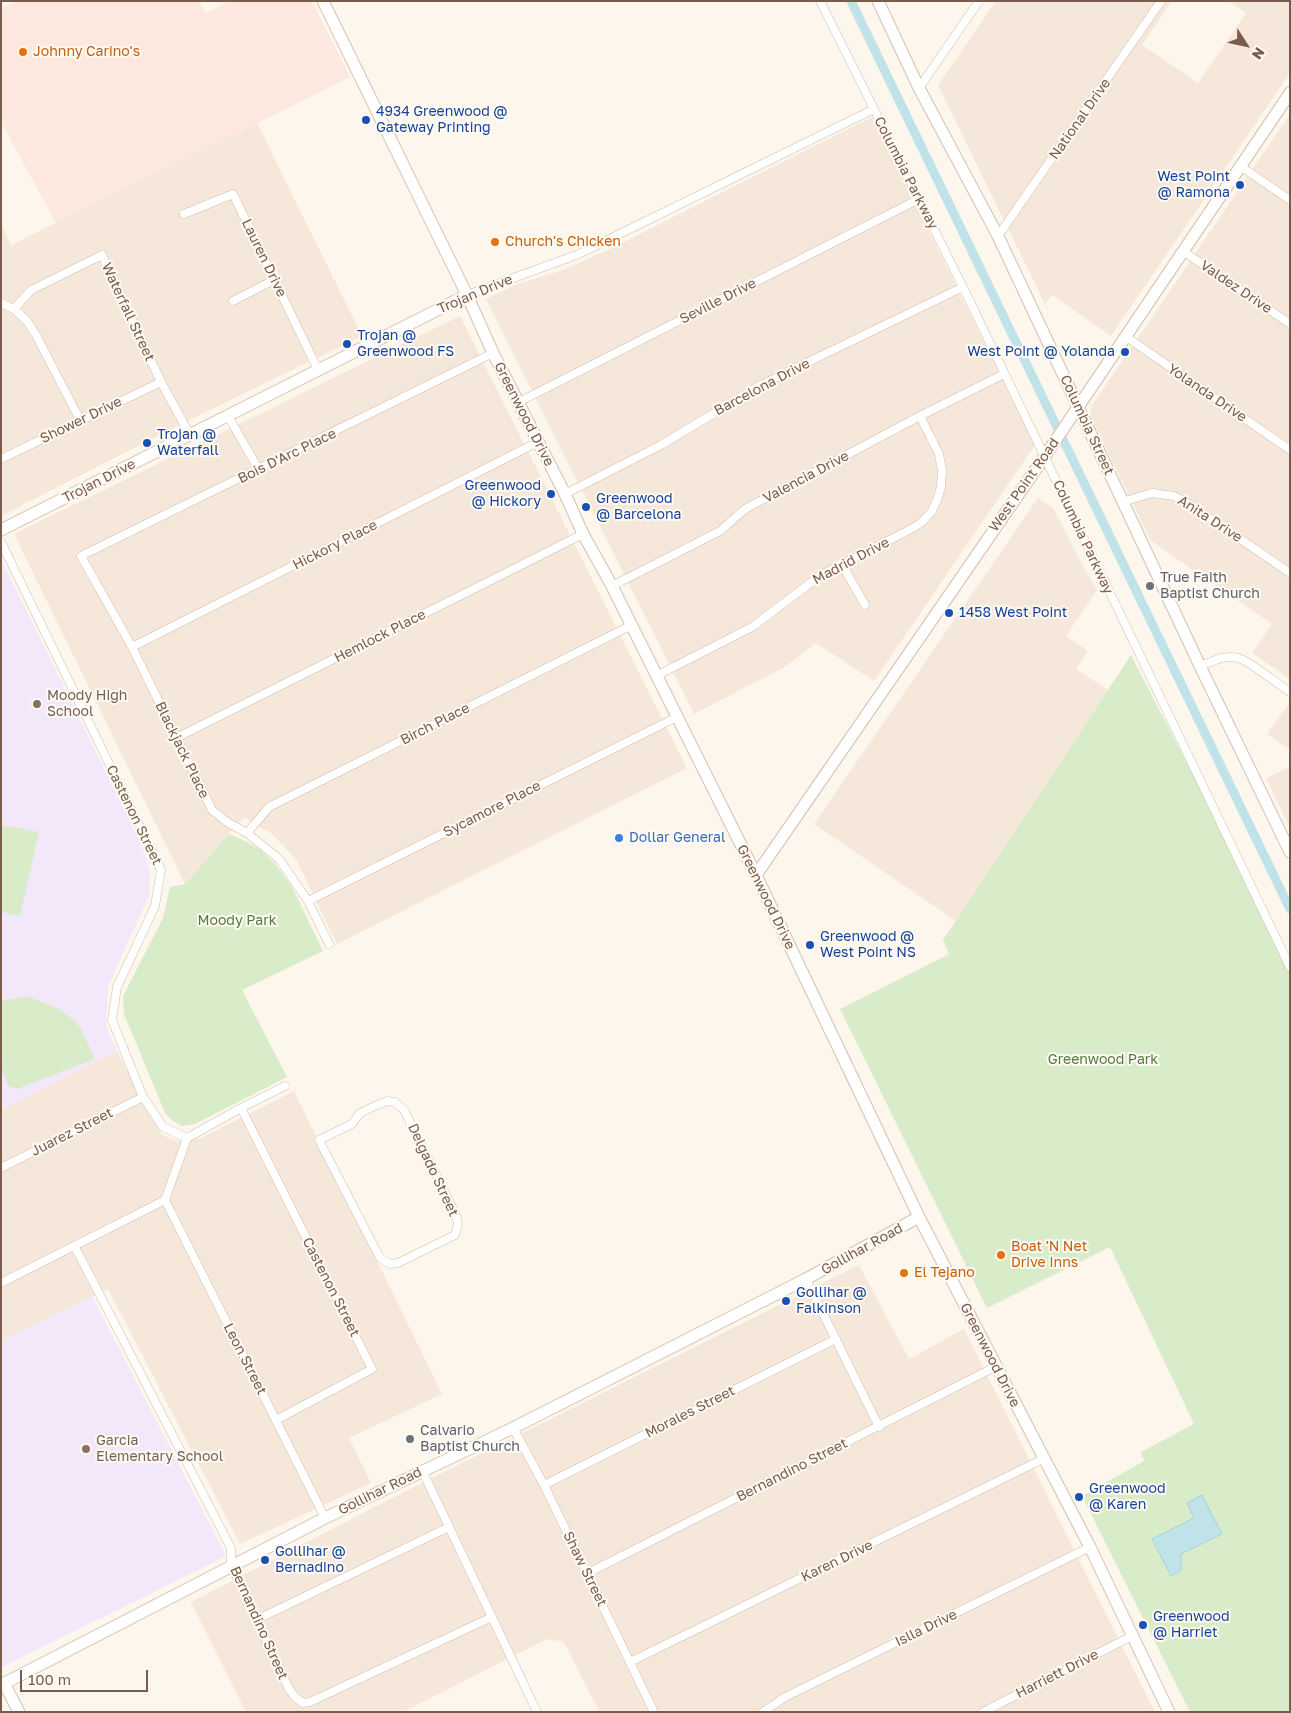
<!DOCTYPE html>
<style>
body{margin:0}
#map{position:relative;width:1291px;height:1713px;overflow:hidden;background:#fdf6ec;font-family:"Golos Text",sans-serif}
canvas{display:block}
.frame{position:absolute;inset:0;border:2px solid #7a5c4d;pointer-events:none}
.north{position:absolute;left:1221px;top:20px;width:50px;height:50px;-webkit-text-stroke:4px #fffaf3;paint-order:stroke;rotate:125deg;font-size:14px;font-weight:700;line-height:20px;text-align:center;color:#7a5c4d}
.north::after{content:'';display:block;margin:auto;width:18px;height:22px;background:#7a5c4d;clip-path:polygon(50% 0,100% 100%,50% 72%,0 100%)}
.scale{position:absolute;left:20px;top:1670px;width:128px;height:22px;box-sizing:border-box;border:2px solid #7a5c4d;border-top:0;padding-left:6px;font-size:15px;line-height:18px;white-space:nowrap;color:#7a5c4d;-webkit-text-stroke:4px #fffaf3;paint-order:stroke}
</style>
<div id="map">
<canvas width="1291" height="1713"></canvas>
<div class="frame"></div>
<div class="north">N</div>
<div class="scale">100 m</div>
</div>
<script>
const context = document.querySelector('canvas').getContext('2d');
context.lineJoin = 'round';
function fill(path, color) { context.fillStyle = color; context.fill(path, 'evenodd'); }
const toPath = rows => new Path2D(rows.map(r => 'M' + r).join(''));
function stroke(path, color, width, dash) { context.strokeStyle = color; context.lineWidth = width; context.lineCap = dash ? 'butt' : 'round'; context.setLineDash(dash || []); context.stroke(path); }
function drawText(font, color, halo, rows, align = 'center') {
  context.font = font + ' "Golos Text",sans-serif'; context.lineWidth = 4; context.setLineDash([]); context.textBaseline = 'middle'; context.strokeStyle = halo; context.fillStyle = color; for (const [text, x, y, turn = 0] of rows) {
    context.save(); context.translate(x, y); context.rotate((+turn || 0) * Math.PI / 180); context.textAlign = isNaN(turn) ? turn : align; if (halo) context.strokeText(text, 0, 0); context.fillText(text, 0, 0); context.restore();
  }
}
fill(toPath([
 [996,1,1172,1,1142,45,1198,83,1246,13,1229,1,1290,1,1290,73,1111,336,1052,295,1045,304,938,85],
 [1290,114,1290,679,1252,653,1272,624,1151,541,1090,415,1091,407],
 [872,117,1035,445,874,681,816,643,785,667,694,714,486,299,515,285,563,270,610,249],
 [257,123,362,336,171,429,1,516,1,224,11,245],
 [460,316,687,768,337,944,296,859,272,834,244,817,185,884,14,534],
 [1038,498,1053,508,1085,570,1097,590,1066,636,1088,651,1076,669,1108,690,956,921,814,824],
 [1290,702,1290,750,1267,734],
 [1290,767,1290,826,1289,826,1266,778],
 [117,1051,149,1113,162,1135,176,1141,201,1138,294,1091,442,1394,349,1438,371,1483,240,1544,108,1289,1,1341,1,1110],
 [859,1265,909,1359,964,1329,1155,1712,599,1712,564,1642,547,1639,403,1712,246,1712,191,1602,402,1493]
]), '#f5e8da');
fill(toPath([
 [15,1,199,1,205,13,229,1,312,1,350,77,56,223,1,122,1,8]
]), '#fde8e0');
fill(toPath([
 [1,559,143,848,150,873,149,896,108,986,106,1026,117,1051,1,1110],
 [92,1296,226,1556,3,1667,1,1664,1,1341]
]), '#f3e8fa');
fill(toPath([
 [1131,655,1290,963,1290,1712,1190,1712,1082,1496,1144,1461,1141,1452,1194,1424,1110,1247,987,1308,840,1009,949,954,943,940],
 [1,825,39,832,20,916,1,912],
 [229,834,245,841,261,850,276,865,292,887,323,951,242,990,287,1077,195,1124,182,1126,172,1120,165,1113,124,1014,123,996,163,918,170,887,185,884],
 [29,997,57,1008,70,1017,80,1027,95,1059,17,1089,8,1086,1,1067,1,1000]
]), '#d8ecc9');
const water = toPath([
 [1202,1495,1222,1534,1181,1554,1181,1570,1171,1576,1152,1539,1194,1518,1187,1503,1202,1495]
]);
fill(water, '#bfe3e8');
stroke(water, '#a5d3da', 1);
stroke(toPath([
 [851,1,1290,909]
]), '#bfe3e8', 9);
const street = toPath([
 [820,1,963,287,1290,967],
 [919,88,979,1],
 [1240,166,1290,200],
 [184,214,233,194,318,370],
 [998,236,1161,1],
 [1183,251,1290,324],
 [467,295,579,254,874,109],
 [233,301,274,280],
 [1,303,14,309,27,321,36,335,80,420],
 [14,309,31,290,102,255,161,382,190,435],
 [1125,336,1290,450],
 [517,403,919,199],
 [228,416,259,470],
 [1,459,161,382],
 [565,494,661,445,761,385,963,287],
 [1122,502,1152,493,1174,496,1186,502,1290,573],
 [1,542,161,870,155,906,117,987,112,1020,143,1097,163,1127,187,1138],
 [841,563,865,605],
 [612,586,720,531,745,509,920,416,1004,374],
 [132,647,538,442],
 [1200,666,1221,658,1231,657,1239,658,1249,663,1290,692],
 [656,676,752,627,821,575,913,528,922,522,932,511,937,500,941,487,942,470,939,454,920,416],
 [176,738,583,534],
 [247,833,269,807,632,625],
 [308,901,677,717],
 [329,944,308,901,279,859,247,833,227,822,212,810,132,647,81,556,493,353],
 [388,1101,395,1102,404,1110,456,1215,458,1224,455,1235,398,1263,390,1264,380,1258,319,1140,352,1124,360,1113,379,1104,388,1101],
 [241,1108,372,1369,276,1420],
 [1,1168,143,1097],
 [165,1200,325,1518],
 [75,1247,231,1548,231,1565,289,1689,295,1697,303,1703,310,1702,492,1617],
 [806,1279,879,1427],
 [1,1283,165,1200,187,1138,241,1108,285,1086],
 [513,1428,544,1485,654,1712],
 [422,1470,537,1712],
 [544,1485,836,1339],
 [588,1573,997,1366],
 [256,1620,449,1527],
 [630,1662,1043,1459],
 [763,1712,785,1697,1090,1547],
 [983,1712,1132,1636]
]);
const secondary = toPath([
 [323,1,467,295,493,353,565,494,583,534,612,586,756,875,919,1217,1090,1547,1169,1712],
 [878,1,919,88,998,236,1200,666,1290,852],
 [1,530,467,295],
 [756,875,1045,456,1290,93],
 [4,1683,19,1712],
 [1,1685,325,1518,513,1428,806,1279,919,1217]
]);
stroke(street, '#d1beb0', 9);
stroke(secondary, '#d6c0b0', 13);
stroke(street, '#fff', 8);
stroke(secondary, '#fff', 11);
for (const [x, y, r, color] of [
 [23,52,5,"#e8710a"],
 [366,120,5,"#1a4fb4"],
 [1240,185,5,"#1a4fb4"],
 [495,242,5,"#e8710a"],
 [347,344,5,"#1a4fb4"],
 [1125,352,5,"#1a4fb4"],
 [147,443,5,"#1a4fb4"],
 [551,494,5,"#1a4fb4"],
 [586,507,5,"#1a4fb4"],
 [1150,586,5,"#6b7280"],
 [949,613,5,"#1a4fb4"],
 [37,704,5,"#8d6e63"],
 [619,838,5,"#3f7fe0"],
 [810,945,5,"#1a4fb4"],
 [1001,1255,5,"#e8710a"],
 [904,1273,5,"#e8710a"],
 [786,1301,5,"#1a4fb4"],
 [410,1439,5,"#6b7280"],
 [86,1449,5,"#8d6e63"],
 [1079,1497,5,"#1a4fb4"],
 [265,1560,5,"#1a4fb4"],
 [1143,1625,5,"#1a4fb4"]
]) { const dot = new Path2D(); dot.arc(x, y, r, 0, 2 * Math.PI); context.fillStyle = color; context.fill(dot); stroke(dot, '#fffaf3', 2); }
drawText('14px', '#c56008', '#fffaf3', [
 ["Johnny Carino's",33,52],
 ["Church's Chicken",505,242],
 ["Boat 'N Net",1011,1247],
 ["Drive Inns",1011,1263],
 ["El Tejano",914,1273]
], 'left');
drawText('14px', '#164399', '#fffaf3', [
 ["4934 Greenwood @",376,112],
 ["Gateway Printing",376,128],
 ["West Point",1230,177,"right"],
 ["@ Ramona",1230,193,"right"],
 ["Trojan @",357,336],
 ["Greenwood FS",357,352],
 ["West Point @ Yolanda",1115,352,"right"],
 ["Trojan @",157,435],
 ["Waterfall",157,451],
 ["Greenwood",541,486,"right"],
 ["@ Hickory",541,502,"right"],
 ["Greenwood",596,499],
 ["@ Barcelona",596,515],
 ["1458 West Point",959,613],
 ["Greenwood @",820,937],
 ["West Point NS",820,953],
 ["Gollihar @",796,1293],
 ["Falkinson",796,1309],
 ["Greenwood",1089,1489],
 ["@ Karen",1089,1505],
 ["Gollihar @",275,1552],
 ["Bernadino",275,1568],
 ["Greenwood",1153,1617],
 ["@ Harriet",1153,1633]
], 'left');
drawText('14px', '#7a5c4d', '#fffaf3', [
 ["National Drive",1080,119,-55],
 ["Columbia Parkway",906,173,63],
 ["Lauren Drive",264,258,64],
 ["Valdez Drive",1236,287,34],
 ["Trojan Drive",475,294,-23],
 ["Seville Drive",718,301,-27],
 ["Waterfall Street",128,312,65],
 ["Barcelona Drive",762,387,-28],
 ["Yolanda Drive",1207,393,34],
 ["Greenwood Drive",524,414,63],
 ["Shower Drive",81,420,-26],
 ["Columbia Street",1087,425,65],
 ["Bois D'Arc Place",287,456,-26],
 ["Valencia Drive",806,477,-28],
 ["Trojan Drive",99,481,-27],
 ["West Point Road",1024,485,-55],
 ["Anita Drive",1210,519,33],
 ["Columbia Parkway",1083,537,65],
 ["Hickory Place",335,545,-27],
 ["Madrid Drive",851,561,-28],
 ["Hemlock Place",380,636,-27],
 ["Birch Place",435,724,-27],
 ["Blackjack Place",182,750,64],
 ["Sycamore Place",492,809,-27],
 ["Castenon Street",134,815,64],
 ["Greenwood Drive",766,897,64],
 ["Juarez Street",72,1132,-27],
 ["Delgado Street",433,1170,65],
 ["Gollihar Road",862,1249,-29],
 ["Castenon Street",331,1287,63],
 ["Greenwood Drive",990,1355,63],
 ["Leon Street",245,1359,63],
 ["Morales Street",690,1412,-27],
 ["Bernandino Street",792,1470,-27],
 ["Gollihar Road",380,1491,-26],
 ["Karen Drive",837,1561,-26],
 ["Shaw Street",585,1569,64],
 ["Bernandino Street",259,1623,66],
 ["Islla Drive",926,1628,-26],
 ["Harriett Drive",1057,1674,-27]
]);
drawText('14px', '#5b616d', '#fffaf3', [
 ["True Faith",1160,578],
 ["Baptist Church",1160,594],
 ["Calvario",420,1431],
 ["Baptist Church",420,1447]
], 'left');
drawText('14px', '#785e54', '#fffaf3', [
 ["Moody High",47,696],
 ["School",47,712],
 ["Garcia",96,1441],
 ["Elementary School",96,1457]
], 'left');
drawText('14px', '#366cbe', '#fffaf3', [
 ["Dollar General",629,838]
], 'left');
drawText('14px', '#537a41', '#fffaf3', [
 ["Moody Park",237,921],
 ["Greenwood Park",1103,1060]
]);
</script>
